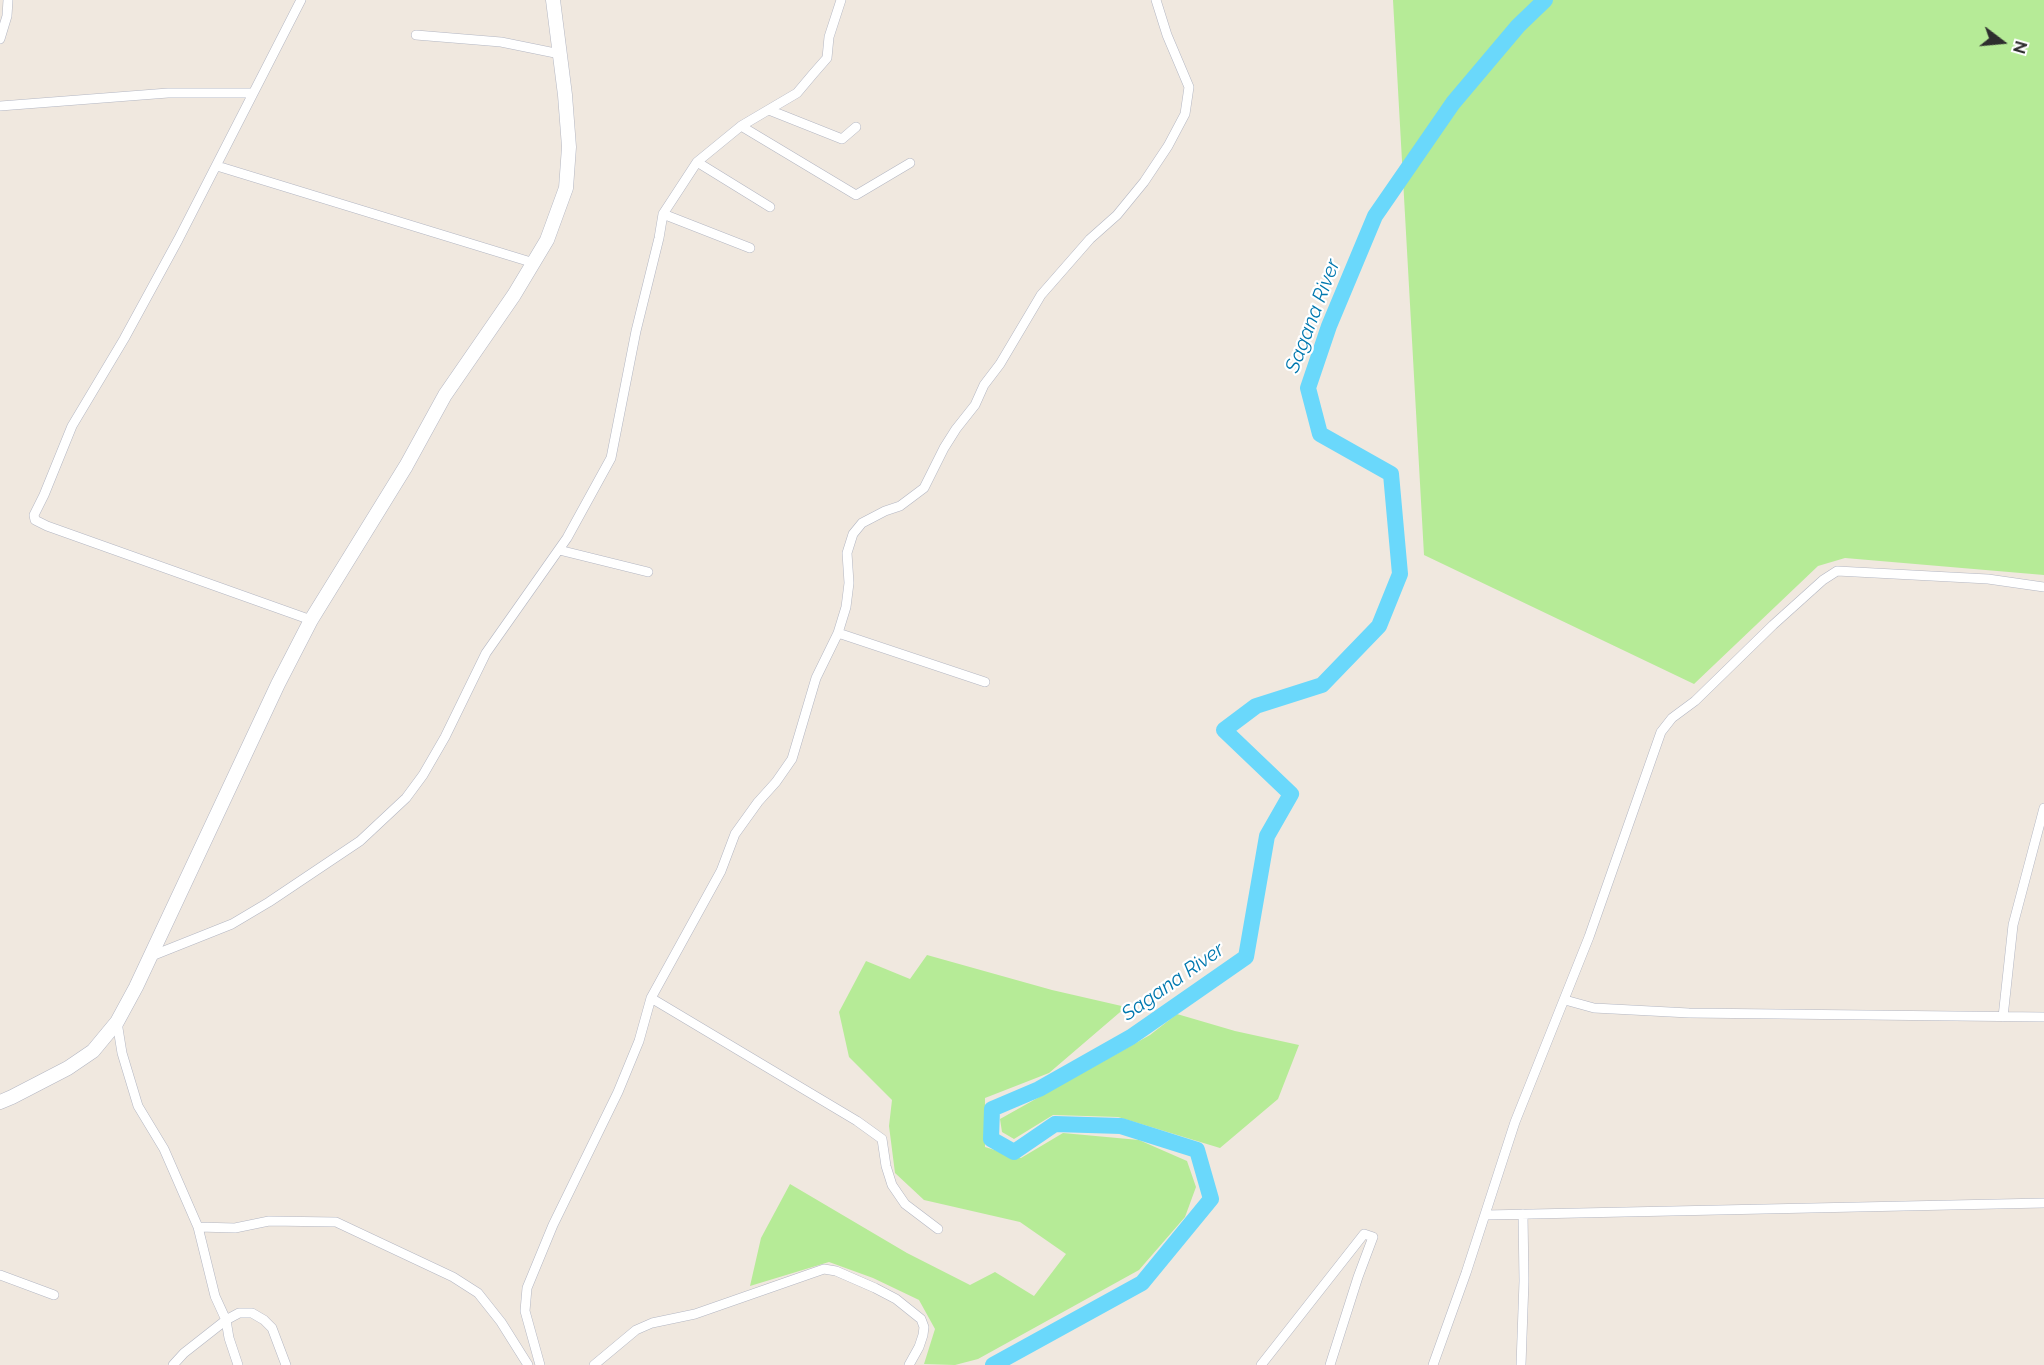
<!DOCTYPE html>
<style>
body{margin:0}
#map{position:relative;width:2044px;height:1365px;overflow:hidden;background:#f0e8df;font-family:Raleway,sans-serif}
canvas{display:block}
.north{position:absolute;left:1972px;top:12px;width:60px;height:60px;-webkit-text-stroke:4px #fff;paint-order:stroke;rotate:106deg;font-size:16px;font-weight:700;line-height:24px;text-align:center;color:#2e2e2e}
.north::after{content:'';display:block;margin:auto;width:21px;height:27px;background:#2e2e2e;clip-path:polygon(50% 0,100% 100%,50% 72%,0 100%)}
</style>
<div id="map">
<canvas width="2044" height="1365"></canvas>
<div class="north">N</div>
</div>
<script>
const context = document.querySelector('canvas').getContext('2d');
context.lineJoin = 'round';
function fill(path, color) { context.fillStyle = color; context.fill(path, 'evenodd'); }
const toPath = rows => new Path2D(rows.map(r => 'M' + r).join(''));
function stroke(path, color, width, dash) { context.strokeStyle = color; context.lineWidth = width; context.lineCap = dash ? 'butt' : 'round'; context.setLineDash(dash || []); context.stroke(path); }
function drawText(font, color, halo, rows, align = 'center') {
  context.font = font + ' Raleway,sans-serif'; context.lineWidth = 4.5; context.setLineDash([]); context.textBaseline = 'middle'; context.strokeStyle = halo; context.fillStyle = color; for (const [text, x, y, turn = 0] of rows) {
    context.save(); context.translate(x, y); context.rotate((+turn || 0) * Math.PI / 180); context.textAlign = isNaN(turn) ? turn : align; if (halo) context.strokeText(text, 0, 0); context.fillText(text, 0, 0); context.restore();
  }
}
fill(toPath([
 [1393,0,2044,0,2044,575,1845,558,1818,566,1694,684,1424,555],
 [927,955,1052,990,1126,1007,1049,1073,985,1098,985,1147,1021,1158,1063,1133,1139,1140,1187,1161,1196,1187,1185,1217,1139,1270,978,1359,955,1365,924,1364,935,1329,919,1300,873,1278,829,1262,750,1286,761,1238,790,1184,907,1253,970,1285,995,1272,1034,1296,1066,1254,1020,1222,924,1200,895,1173,889,1126,892,1100,849,1057,839,1012,866,961,910,979],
 [1177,1014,1235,1031,1299,1045,1278,1099,1220,1148,1118,1117,1053,1115,1014,1139,1002,1132,1000,1119,1150,1035]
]), '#b6eb97');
stroke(toPath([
 [993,1365,1142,1283,1211,1199,1197,1150,1121,1126,1055,1124,1014,1152,991,1139,992,1109,1039,1089,1131,1037,1246,957,1267,836,1291,794,1224,730,1256,706,1322,685,1379,626,1400,574,1391,474,1320,434,1308,388,1329,326,1375,216,1453,103,1518,26,1545,0]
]), '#6ad8fb', 16);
const street = toPath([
 [301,0,178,240,124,339,72,426,44,495,34,515,35,520,47,526,311,620],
 [416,35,501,42,560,54],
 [0,39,7,16,8,0],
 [0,106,168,93,252,93],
 [769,110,842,139,856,127],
 [741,126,856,195,910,163],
 [697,162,770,207],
 [217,166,534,263],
 [663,214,750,248],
 [559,550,648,572],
 [838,633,985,682],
 [149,957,232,924,269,902,360,841,406,798,423,775,445,737,486,653,567,538,611,458,636,331,659,238,663,214,697,162,741,126,797,93,813,74,827,58,829,37,841,0],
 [651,998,857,1121,882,1139,886,1166,892,1185,905,1204,938,1229],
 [1565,1000,1594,1008,1689,1013,2044,1017],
 [2003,1017,2013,925,2044,808],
 [117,1022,122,1053,138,1106,164,1149,198,1227,215,1296,226,1320,229,1338,238,1365],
 [1486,1215,2044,1203],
 [198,1227,235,1228,269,1221,336,1222,453,1277,478,1293,501,1322,528,1365],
 [0,1275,54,1295],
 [173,1365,184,1353,226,1320,239,1313,252,1313,264,1320,272,1328,286,1365],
 [540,1365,525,1311,527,1288,553,1225,618,1092,639,1041,651,998,721,871,735,834,758,802,776,782,792,759,816,678,838,633,846,607,849,583,847,553,853,534,862,523,885,511,900,506,924,488,944,448,956,429,975,405,984,385,1000,364,1041,295,1090,239,1117,215,1144,182,1168,146,1185,114,1189,87,1167,35,1156,0],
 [594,1365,636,1330,652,1323,695,1314,824,1269,836,1271,875,1288,896,1299,921,1319,924,1327,923,1335,919,1347,909,1365],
 [1261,1365,1364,1234,1373,1237,1358,1277,1330,1365],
 [1433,1365,1466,1273,1515,1122,1589,937,1661,732,1672,718,1695,701,1773,625,1823,580,1837,571,1988,579,2044,587],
 [1521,1365,1524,1281,1523,1214]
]);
const secondary = toPath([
 [0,1102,12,1097,68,1068,93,1051,117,1022,136,987,278,684,311,620,406,466,445,395,514,295,547,240,566,188,569,147,565,95,553,0]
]);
stroke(street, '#b3b6c2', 10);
stroke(secondary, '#b3b6c2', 15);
stroke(street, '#fff', 9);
stroke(secondary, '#fff', 14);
drawText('italic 20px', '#0078af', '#fff', [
 ["Sagana River",1313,316,-69],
 ["Sagana River",1173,982,-35]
]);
</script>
